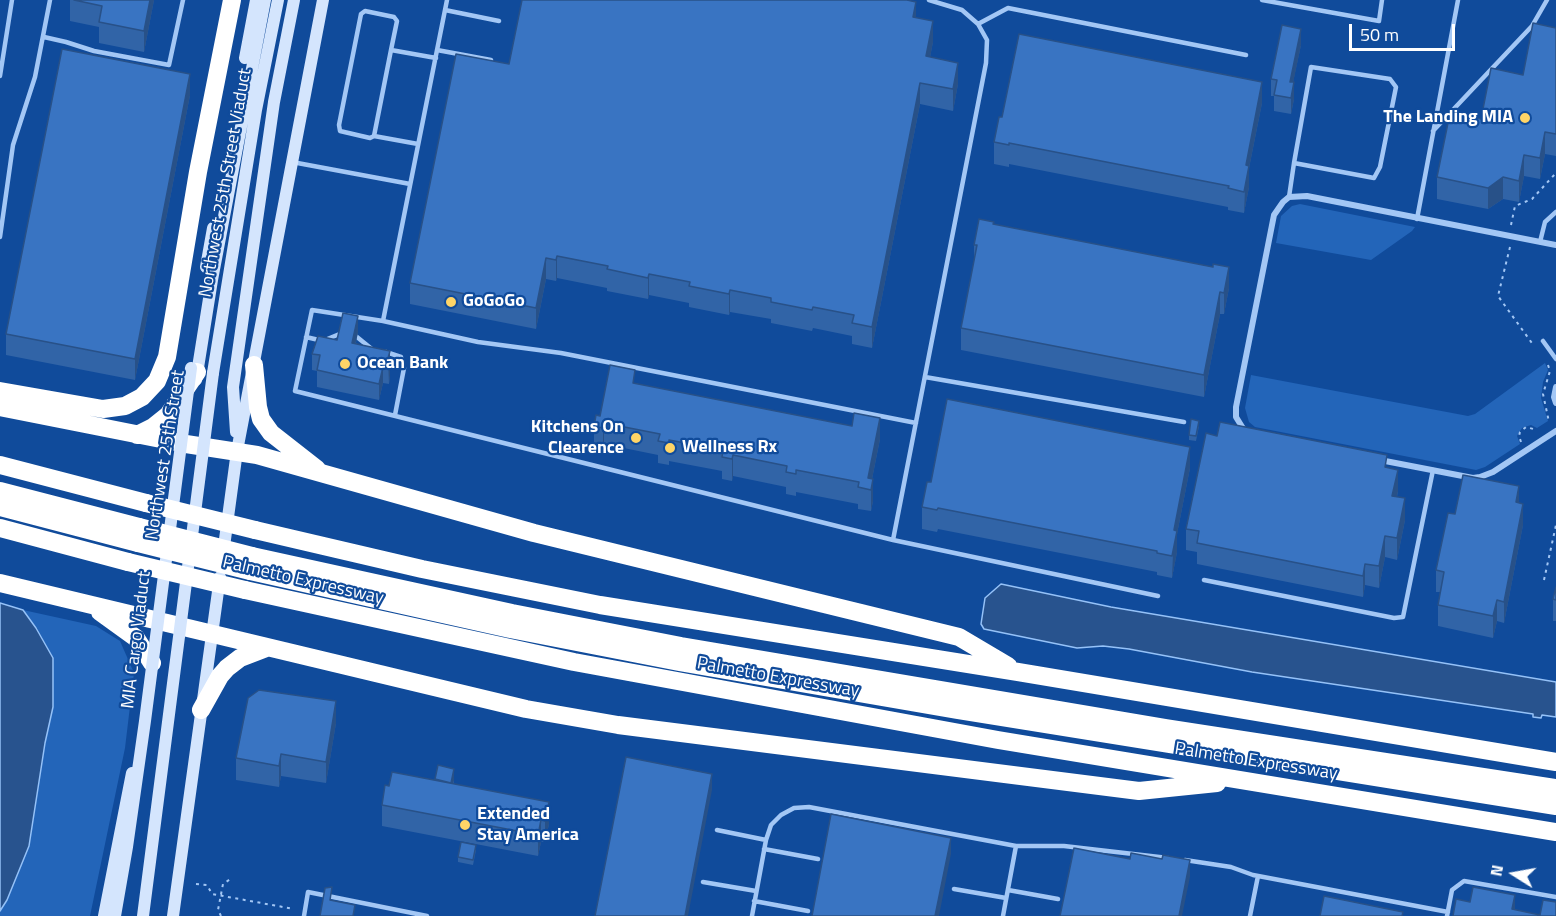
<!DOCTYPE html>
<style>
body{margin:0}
#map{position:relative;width:1556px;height:916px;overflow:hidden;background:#104b9b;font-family:"Titillium Web",sans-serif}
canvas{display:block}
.north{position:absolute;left:1484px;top:844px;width:60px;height:60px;-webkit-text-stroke:4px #104b9b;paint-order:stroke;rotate:281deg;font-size:16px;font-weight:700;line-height:24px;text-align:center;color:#fff}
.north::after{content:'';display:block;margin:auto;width:21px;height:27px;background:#fff;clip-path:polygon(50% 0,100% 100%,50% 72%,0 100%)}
.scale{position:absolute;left:1349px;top:24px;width:106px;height:27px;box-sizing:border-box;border:3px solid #fff;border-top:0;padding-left:8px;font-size:18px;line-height:21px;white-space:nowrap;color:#fff;-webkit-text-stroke:4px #104b9b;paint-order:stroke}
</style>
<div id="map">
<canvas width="1556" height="916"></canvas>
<div class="north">N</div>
<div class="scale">50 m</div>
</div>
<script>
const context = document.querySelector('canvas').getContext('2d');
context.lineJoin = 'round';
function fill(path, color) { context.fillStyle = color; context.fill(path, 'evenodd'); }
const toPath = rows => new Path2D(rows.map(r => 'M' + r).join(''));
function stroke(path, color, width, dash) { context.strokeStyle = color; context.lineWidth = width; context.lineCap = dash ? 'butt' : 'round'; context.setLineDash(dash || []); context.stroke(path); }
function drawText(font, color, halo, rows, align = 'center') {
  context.font = font + ' "Titillium Web",sans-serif'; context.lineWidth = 4.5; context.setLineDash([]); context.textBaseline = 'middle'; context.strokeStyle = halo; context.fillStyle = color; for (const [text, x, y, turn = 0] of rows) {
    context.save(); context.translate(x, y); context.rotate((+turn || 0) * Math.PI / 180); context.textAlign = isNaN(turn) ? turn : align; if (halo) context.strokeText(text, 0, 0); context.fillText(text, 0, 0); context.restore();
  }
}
fill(toPath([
 [1300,204,1415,227,1412,231,1371,260,1276,243,1281,216,1292,206],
 [1545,363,1548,370,1543,382,1541,398,1548,421,1537,428,1531,425,1522,428,1517,436,1520,444,1485,467,1476,470,1255,427,1249,422,1245,408,1251,375,1468,416,1475,414],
 [23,610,96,626,120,641,134,673,125,748,90,916,0,916,0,911,7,900,29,846,45,743,53,707,53,658,37,628]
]), '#2365b9');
const water = toPath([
 [1001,584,1111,607,1556,682,1556,717,1542,715,1541,718,1533,717,1533,714,1252,672,1129,649,1103,646,1077,648,984,629,981,624,985,598,1001,584],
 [0,603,23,610,36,628,53,658,53,707,45,743,29,846,7,900,0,911,0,603]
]);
fill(water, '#28538e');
stroke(water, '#95c2f8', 1.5);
stroke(toPath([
 [1511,225,1515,206,1532,199,1556,173],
 [1510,247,1498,296,1534,346],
 [1548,365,1550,371,1543,394,1549,422],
 [1521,442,1519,436,1520,432,1526,427,1537,430],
 [1544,580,1556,525],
 [196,884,207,885,212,894,294,909],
 [221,916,218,910,223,884,232,878]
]), '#a3c7f5', 2, [3, 4.5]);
stroke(toPath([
 [1262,0,1379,21,1382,0],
 [445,10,499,21],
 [978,24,1008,8,1246,55],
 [44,37,66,42,94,51,169,65,183,0],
 [391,50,374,136,370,138,340,131,339,125,361,14,365,11,394,17,397,21,391,50,436,58],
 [437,50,491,60],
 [0,76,12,0],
 [1433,131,1532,26,1547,0],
 [374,136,418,144],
 [292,162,410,184],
 [1289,197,1294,163,1311,67,1390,79,1396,87,1380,167,1374,178,1294,163],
 [1417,219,1458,0],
 [0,237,13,145,35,77,50,0],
 [1540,242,1545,222,1556,212],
 [383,321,447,0],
 [306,337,323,341],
 [357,337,373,350],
 [325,340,342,333],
 [1543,341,1556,359],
 [386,352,401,357,404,368,395,415],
 [925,377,1184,422],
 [916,423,561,353,478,342,383,321,312,310,295,391,893,540,1158,596],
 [893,540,986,63,987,40,978,24,962,10,929,0],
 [1204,580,1394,618,1403,617,1433,470],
 [717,830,766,840,752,916],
 [766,840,771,825,781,815,794,808,809,807,1016,846,1064,846,1168,858],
 [764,849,818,859],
 [1185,860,1231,867,1253,875,1448,912],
 [703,882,756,891],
 [954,889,1006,898],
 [1008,890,1058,899],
 [754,901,808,911],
 [304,916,308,892,427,916],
 [1003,916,1016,846],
 [1250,916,1258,876],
 [1447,916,1452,890,1464,881,1556,897]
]), '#a3c7f5', 4.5);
stroke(toPath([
 [1556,387,1554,397,1556,403],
 [1244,430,1236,417,1236,407,1274,215,1283,202,1289,197,1307,196,1556,245],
 [1380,460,1473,478,1480,477,1493,472,1556,431]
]), '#a3c7f5', 6);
stroke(toPath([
 [245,58,256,0],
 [206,267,213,228],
 [213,373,256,110,278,0],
 [196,380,212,280,265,0],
 [236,432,233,387,274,102,294,0],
 [223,554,237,451,323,0],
 [104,916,132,773],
 [173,916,220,577]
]), '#d4e5fd', 12);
stroke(toPath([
 [254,365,258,407,261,419,271,433,317,469],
 [0,391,103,409,125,406,142,397,157,381,167,357,198,172,232,0],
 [0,407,186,444,257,455,534,533,959,637,1008,666],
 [137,435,153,427,168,415,197,372],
 [0,465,146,503],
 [0,491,139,527],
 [0,507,138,543],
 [0,528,128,562],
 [255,530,422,569,600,605,1018,672,1556,762],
 [252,556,512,613,681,646,1166,728,1556,788],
 [250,571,510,629,679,662,957,710,1556,806],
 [0,583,526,709,618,725,1139,791,1217,783],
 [245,590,574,662,998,740,1556,832],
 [100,612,136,638,152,663],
 [201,710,220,676,227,668,240,658,266,648]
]), '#fff', 18);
stroke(toPath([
 [115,916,127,847,145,721,191,368],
 [143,916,213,373]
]), '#d4e5fd', 12);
stroke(toPath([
 [146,503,255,530],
 [139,527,252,556],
 [138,543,250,571],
 [128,562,245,590]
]), '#fff', 18);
fill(toPath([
 [70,0,154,0,144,52,99,43,99,27,70,21],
 [916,18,933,42,930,57,958,84,953,111,920,104,872,348,852,344,852,336,813,328,812,331,771,323,771,319,730,312,729,315,689,307,689,303,649,295,648,299,607,291,607,288,557,278,556,281,546,279,536,329,410,304,410,283,509,64],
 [1556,28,1556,156,1545,154,1540,179,1524,176,1519,202,1503,199,1488,209,1437,199,1437,177,1481,119,1523,75],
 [1301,45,1293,82,1294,99,1291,114,1274,111,1274,96,1271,96,1271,79],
 [190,95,135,380,6,355,6,334],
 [1262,103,1249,168,1249,187,1244,213,1228,210,1228,207,1009,164,1009,167,994,164,994,142,1002,117],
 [994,224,1229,288,1224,314,1220,314,1204,397,961,350,961,328,974,262,974,245],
 [358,332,356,343,390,359,390,375,389,384,383,383,379,400,317,387,317,371,312,370,312,354,337,340],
 [635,383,880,439,872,479,873,501,871,511,858,509,858,504,796,492,796,496,786,494,786,487,733,476,732,481,722,479,722,471,669,461,669,465,658,463,658,455,604,444,603,449,594,447,594,426,600,416],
 [1199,426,1196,441,1189,440,1189,435],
 [1190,468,1177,534,1177,552,1172,578,1157,575,1157,572,938,529,937,532,922,529,922,507,931,482],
 [1387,468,1398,491,1397,497,1405,520,1397,560,1385,557,1379,588,1365,585,1363,597,1197,564,1197,552,1186,550,1186,529],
 [1519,503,1523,525,1504,623,1497,621,1493,638,1438,626,1438,605,1440,592,1436,592,1436,570,1455,514],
 [1556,587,1556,621,1553,621,1553,599],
 [336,723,326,783,281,776,279,787,236,780,236,758],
 [435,780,454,780,454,784,549,802,549,824,545,842,541,842,538,856,382,826,382,805,389,786],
 [476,850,473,865,458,862,458,857]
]), '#3164a7');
fill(toPath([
 [150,0,154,0,144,52,144,31],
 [916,2,916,23,913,17],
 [933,21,933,42,926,78,926,56],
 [1301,29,1301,45,1290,98,1290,82],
 [958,63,958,84,953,111,953,89],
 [190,74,190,95,135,380,135,359],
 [1262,82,1262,103,1249,168,1249,187,1244,213,1246,165],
 [1294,82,1294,99,1291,114,1291,98],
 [920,83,920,104,872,348,872,327],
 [1545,132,1545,154,1540,179,1540,158],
 [1524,155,1524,176,1519,202,1519,181],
 [1503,177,1503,199,1488,209,1488,188],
 [557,256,557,278,556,281,556,260],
 [546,258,546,279,536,329,536,308],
 [1229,267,1229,288,1224,314,1224,293],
 [649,274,649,295,648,299,648,278],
 [730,290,730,312,729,315,729,294],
 [1220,292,1220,314,1204,397,1204,375],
 [358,316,358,332,352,359,352,343],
 [390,351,390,375,389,384,388,358],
 [383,367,383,383,379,400,379,384],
 [880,418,880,439,870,489,868,478],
 [604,423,604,444,603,449,603,428],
 [1190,447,1190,468,1177,534,1177,552,1172,578,1174,530],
 [733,455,733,476,732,481,732,459],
 [1398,470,1398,491,1392,517,1392,496],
 [873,479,873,501,871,511,871,490],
 [1519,486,1519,508,1516,502],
 [1405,498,1405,520,1397,560,1397,538],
 [1523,504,1523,525,1504,623,1504,602],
 [1385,536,1385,557,1379,588,1379,566],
 [1365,564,1365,585,1363,597,1363,576],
 [1497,600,1497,621,1493,638,1493,616],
 [336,701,336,723,326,783,326,762],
 [281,754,281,776,279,787,279,766],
 [454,769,454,780,451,794,451,783],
 [712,774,712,790,688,916,685,916],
 [549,802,549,824,545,842,545,821],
 [541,820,541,842,538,856,538,835],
 [951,838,951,854,939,916,935,916],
 [1190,860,1190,877,1182,916,1179,916],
 [1515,895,1515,911,1512,909]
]), '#285188');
const building = toPath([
 [74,0,150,0,144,31,99,22,102,6,74,0],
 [522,0,907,0,916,2,913,17,933,21,926,56,958,63,953,89,920,83,872,327,852,323,854,315,813,307,812,310,771,302,771,298,730,290,729,294,689,286,690,282,649,274,648,278,607,269,608,266,557,256,556,260,546,258,536,308,410,283,456,54,509,64,522,0],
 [1533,23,1556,28,1556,134,1545,132,1540,158,1524,155,1519,181,1503,177,1488,188,1437,177,1450,113,1481,119,1491,68,1523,75,1533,23],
 [1282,25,1301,29,1290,82,1294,82,1291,98,1274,95,1277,80,1271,79,1282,25],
 [1019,34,1262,82,1246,165,1249,166,1244,192,1228,188,1229,186,1009,143,1009,145,994,142,999,117,1002,117,1019,34],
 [62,49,190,74,135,359,6,334,62,49],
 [979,219,994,222,993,224,1213,267,1213,264,1229,267,1224,293,1220,292,1204,375,961,328,977,245,974,245,979,219],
 [343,313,358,316,352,343,390,351,388,358,390,359,389,368,383,367,379,384,317,370,320,355,312,354,318,336,337,340,343,313],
 [610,365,635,370,633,383,852,426,854,413,880,418,868,478,873,479,871,490,858,487,859,482,796,470,796,474,786,472,787,466,733,455,732,459,722,457,723,450,669,440,669,443,658,441,660,434,604,423,603,428,594,426,596,415,600,416,610,365],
 [947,399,1190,447,1174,530,1177,531,1172,556,1157,553,1157,551,938,508,937,510,922,507,927,482,931,482,947,399],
 [1191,419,1199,421,1196,436,1189,435,1191,419],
 [1220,422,1387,455,1385,467,1398,470,1392,496,1405,498,1397,538,1385,536,1379,566,1365,564,1363,576,1197,543,1199,531,1186,529,1206,433,1217,436,1220,422],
 [1463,475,1519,486,1516,502,1523,504,1504,602,1497,600,1493,616,1438,605,1444,572,1436,570,1448,513,1455,514,1463,475],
 [1556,587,1556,600,1553,599,1556,587],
 [259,690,336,701,326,762,281,754,279,766,236,758,248,698,259,690],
 [626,757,712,774,685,916,595,916,626,757],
 [438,765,454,769,451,783,435,779,438,765],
 [392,772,549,802,545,821,541,820,538,835,382,805,385,785,389,786,392,772],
 [831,814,951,838,935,916,812,916,831,814],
 [461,842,476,845,473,860,458,857,461,842],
 [1074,848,1130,859,1131,853,1162,859,1163,855,1190,860,1179,916,1060,916,1074,848],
 [332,887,330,900,355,905,353,916,320,916,325,888,332,887],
 [1473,887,1515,895,1512,909,1540,915,1543,900,1556,902,1556,916,1453,916,1456,899,1470,902,1473,887],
 [1324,896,1403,912,1402,916,1320,916,1324,896]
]);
fill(building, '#3974c2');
stroke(building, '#285188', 1.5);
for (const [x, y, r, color] of [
 [1525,118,6,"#ffd567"],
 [451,302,6,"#ffd567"],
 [345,364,6,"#ffd567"],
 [636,438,6,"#ffd567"],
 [670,448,6,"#ffd567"],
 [465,825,6,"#ffd567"]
]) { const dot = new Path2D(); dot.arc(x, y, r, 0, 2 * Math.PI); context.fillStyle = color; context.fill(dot); stroke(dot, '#104b9b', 2); }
drawText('bold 18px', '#fff', '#104b9b', [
 ["The Landing MIA",1513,118,"right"],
 ["GoGoGo",463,302],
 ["Ocean Bank",357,364],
 ["Kitchens On",624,428,"right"],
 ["Clearence",624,449,"right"],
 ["Wellness Rx",682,448],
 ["Extended",477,815],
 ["Stay America",477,836]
], 'left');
drawText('18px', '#fff', '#104b9b', [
 ["Northwest 25th Street Viaduct",226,183,-80],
 ["Northwest 25th Street",166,455,-81],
 ["Palmetto Expressway",303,581,13],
 ["MIA Cargo Viaduct",137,640,-83],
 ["Palmetto Expressway",778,678,10],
 ["Palmetto Expressway",1256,762,9]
]);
</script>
